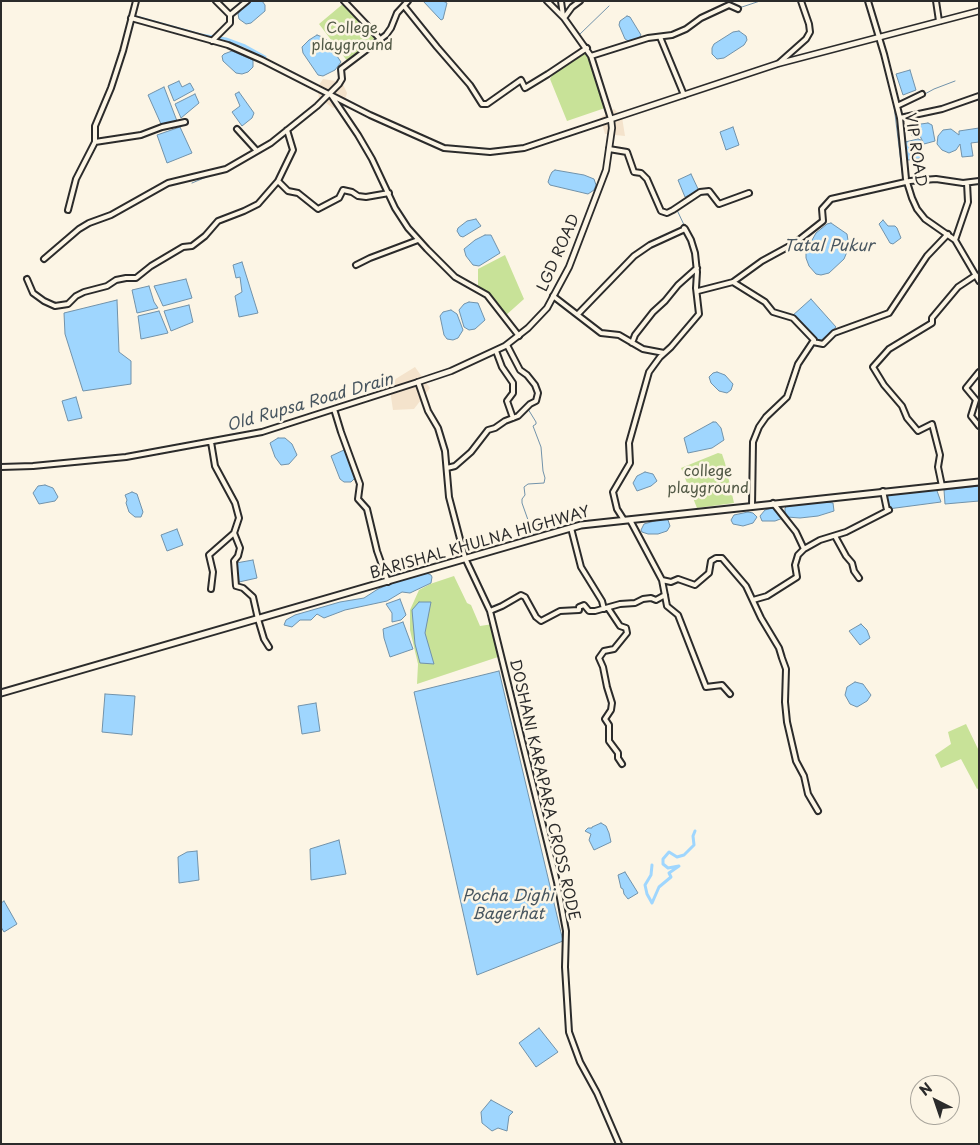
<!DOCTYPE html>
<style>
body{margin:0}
#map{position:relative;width:980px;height:1145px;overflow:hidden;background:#fcf5e5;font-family:"Playpen Sans",sans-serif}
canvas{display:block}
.frame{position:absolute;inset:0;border:2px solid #2b2b2b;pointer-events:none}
.north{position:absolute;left:910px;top:1075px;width:50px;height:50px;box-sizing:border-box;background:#fcf5e5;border:1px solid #a8a49b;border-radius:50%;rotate:319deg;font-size:14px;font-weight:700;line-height:20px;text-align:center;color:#2b2b2b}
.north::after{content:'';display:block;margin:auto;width:18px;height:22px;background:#2b2b2b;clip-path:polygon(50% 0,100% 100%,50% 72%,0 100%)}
</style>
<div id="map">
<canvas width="980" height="1145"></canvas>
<div class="frame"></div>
<div class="north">N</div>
</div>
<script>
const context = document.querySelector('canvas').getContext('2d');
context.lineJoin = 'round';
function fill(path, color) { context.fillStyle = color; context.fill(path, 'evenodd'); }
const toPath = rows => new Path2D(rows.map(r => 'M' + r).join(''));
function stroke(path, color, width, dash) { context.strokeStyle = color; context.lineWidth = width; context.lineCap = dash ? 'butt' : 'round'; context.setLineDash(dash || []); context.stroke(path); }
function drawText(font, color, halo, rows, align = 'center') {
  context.font = font + ' "Playpen Sans",sans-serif'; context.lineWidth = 5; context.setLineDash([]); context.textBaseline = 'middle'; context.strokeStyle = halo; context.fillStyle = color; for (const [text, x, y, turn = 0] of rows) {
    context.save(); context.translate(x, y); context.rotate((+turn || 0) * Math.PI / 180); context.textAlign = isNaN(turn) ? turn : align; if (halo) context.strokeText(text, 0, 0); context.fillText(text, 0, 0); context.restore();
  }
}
fill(toPath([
 [323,79,342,82,347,93,344,104,333,108,319,98,317,88],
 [614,109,622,117,625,136,605,134,600,118],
 [415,367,430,388,414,409,393,410,389,383]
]), '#f4e3cc');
fill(toPath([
 [344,3,378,40,348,62,319,24],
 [585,53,589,56,605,108,567,121,550,79,553,74,566,64],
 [505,255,524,299,505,316,487,292,478,286,478,269],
 [718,453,722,454,725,463,734,503,697,508,681,468],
 [454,576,467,603,471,605,480,626,493,624,498,657,417,684,418,664,410,630,410,610,419,590,430,584],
 [966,724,979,751,979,788,977,789,961,759,941,768,935,755,951,744,948,732]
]), '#c8e298');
const water = toPath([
 [252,1,262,1,265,5,265,11,251,23,246,24,239,19,238,14,243,7,252,1],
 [423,1,443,1,447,3,443,19,441,20,439,18,423,1],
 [627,16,630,17,641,35,637,41,630,42,625,39,619,25,620,21,627,16],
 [739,31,746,36,747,40,744,45,724,58,717,59,712,54,712,48,714,44,733,32,739,31],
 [317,35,325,38,341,62,335,70,323,76,318,75,303,53,302,47,309,40,317,35],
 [232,51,253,60,253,67,248,72,242,74,236,73,223,61,222,56,224,54,232,51],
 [910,70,916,90,903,95,896,74,910,70],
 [179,81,182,87,190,83,194,90,174,101,168,86,179,81],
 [164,87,177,121,161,124,148,95,164,87],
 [239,92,254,113,252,118,242,126,232,112,240,106,235,94,239,92],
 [195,94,199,103,181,118,175,104,195,94],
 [928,123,932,125,935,141,924,144,920,136,912,136,910,128,914,125,928,123],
 [180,127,192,153,167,163,157,135,180,127],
 [733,127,739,145,726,150,720,132,733,127],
 [979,128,979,142,971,143,973,156,962,157,960,144,956,150,949,153,942,150,937,144,938,136,943,130,951,129,959,135,959,131,979,128],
 [918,139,921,140,923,158,908,160,906,158,905,142,918,139],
 [555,170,584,175,594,179,596,185,594,190,588,194,550,185,548,182,550,176,552,172,555,170],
 [691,174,699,191,685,197,678,180,691,174],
 [476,219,481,226,463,237,460,236,457,231,458,228,467,221,476,219],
 [883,220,888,226,895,226,897,228,901,238,893,244,890,243,879,224,883,220],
 [831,223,847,234,849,247,844,259,829,273,821,275,816,274,809,266,806,258,806,251,816,233,827,224,831,223],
 [485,235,491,235,500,253,479,266,473,265,466,256,464,249,475,240,485,235],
 [242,262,258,313,239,317,235,296,242,292,240,277,236,278,233,265,242,262],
 [186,279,192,298,163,306,154,286,186,279],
 [149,286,154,302,158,308,137,313,132,290,149,286],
 [811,299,836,327,817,344,792,316,811,299],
 [117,300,119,352,131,361,131,384,83,391,65,334,64,313,117,300],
 [469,302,478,303,485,320,475,329,469,330,464,327,459,310,464,304,469,302],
 [189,305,193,322,171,331,164,311,189,305],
 [451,310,457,314,463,330,458,338,453,340,447,339,444,335,440,316,443,312,451,310],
 [159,311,168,333,141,339,138,316,159,311],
 [717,372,725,375,733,384,731,390,727,393,719,391,711,383,709,377,713,373,717,372],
 [76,397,82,418,68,421,62,401,76,397],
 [713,422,716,422,721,428,724,440,712,448,688,453,684,438,713,422],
 [278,438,285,438,292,444,297,455,289,464,281,465,275,457,270,443,278,438],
 [344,450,346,450,356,477,351,482,344,482,340,479,331,456,344,450],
 [645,472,653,474,657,481,651,486,637,491,633,483,637,476,645,472],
 [45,485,53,488,58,497,55,501,39,504,33,493,38,486,45,485],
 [979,486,979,501,945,504,944,490,979,486],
 [936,488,941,502,888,509,887,495,936,488],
 [132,492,137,494,143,512,141,517,135,517,129,512,126,503,127,500,125,495,132,492],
 [821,501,833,503,834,511,818,516,800,518,787,517,785,512,783,518,775,521,762,521,760,516,765,510,775,507,782,509,785,512,785,508,789,504,821,501],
 [748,512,753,513,757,517,753,523,743,526,733,524,731,520,734,515,748,512],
 [665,518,668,520,670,526,667,531,658,534,648,534,642,532,641,530,644,524,665,518],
 [177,529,183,545,167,551,161,535,177,529],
 [253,560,257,578,239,582,236,563,253,560],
 [426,573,431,575,432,577,431,583,410,593,402,592,387,601,345,610,324,618,317,614,311,620,300,620,292,627,284,625,286,620,295,615,340,602,364,598,378,589,392,583,426,573],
 [400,599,406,615,401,620,392,622,392,613,386,604,400,599],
 [419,602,431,602,425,633,434,664,420,663,415,644,412,610,419,602],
 [403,622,413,649,390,657,384,638,383,629,403,622],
 [861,624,867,630,870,638,860,645,849,631,861,624],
 [499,671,563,941,477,975,414,692,499,671],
 [855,682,863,684,871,695,867,701,857,707,850,704,845,695,847,687,855,682],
 [105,694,135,696,132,735,102,732,105,694],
 [316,703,320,731,302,734,298,706,316,703],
 [601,823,606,826,609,833,611,842,594,850,589,840,591,834,585,831,588,828,592,828,592,827,601,823],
 [339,840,346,874,311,880,310,849,339,840],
 [197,851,199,880,179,883,178,857,187,852,197,851],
 [625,872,638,893,628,899,624,894,623,889,621,888,618,875,625,872],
 [4,901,17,924,4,932,1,927,1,903,4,901],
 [539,1028,558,1052,536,1067,519,1043,539,1028],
 [491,1100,513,1112,509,1116,507,1131,498,1128,492,1131,482,1123,481,1112,491,1100]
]);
fill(water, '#9fd6fe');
stroke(water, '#7192aa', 1);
stroke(toPath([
 [739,8,760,1],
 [579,35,609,6],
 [886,71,894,106,903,179],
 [923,95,934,89,955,81],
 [899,108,920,97],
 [192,183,216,173],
 [729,199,739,195],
 [677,210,685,227],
 [959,238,970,202,969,184,979,183],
 [528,409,536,422,536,424,533,426,541,447,543,471,545,478,544,483,528,484,524,487,525,495,522,499,522,503,534,537]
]), '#7192aa', 1);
stroke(toPath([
 [136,17,201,35,226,39,245,46,265,57],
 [652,865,651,875,645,885,647,894,652,903,659,887,671,877,669,873,679,866,668,868,663,864,663,859,669,852,677,857,684,855,694,845,693,836,695,831]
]), '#9fd6fe', 3);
const tertiary = toPath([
 [216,1,230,15],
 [344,1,381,40],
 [561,1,563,16],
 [868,1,884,54,900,118,906,179,912,198,917,209,925,219,955,240,979,281],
 [936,1,939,21],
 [404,6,437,47,470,85,482,104,487,104,521,80,525,88,548,74,587,48],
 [131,18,228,45,262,60,370,115,444,148,490,152,524,148,611,119,591,56,564,18,547,1],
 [564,18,572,7,580,1],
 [660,37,684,95],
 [212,41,230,23,230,15,247,1],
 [591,56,648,38,672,35,686,29,701,18,729,5,738,9],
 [779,63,806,39,810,32,809,24,801,1],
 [331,95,358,135,372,159,395,208,408,228,427,249,455,277,487,295,519,336],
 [897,106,922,94],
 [900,118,942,109,979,96],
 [237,129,257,151],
 [95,142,141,135,162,127,185,122],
 [609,149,627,152,634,172,641,173,647,179,661,211,667,213,673,210,700,192,709,191,719,204,749,193],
 [279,182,288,191,298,193,318,209,339,198,343,190,352,192,358,196,366,197,389,193],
 [68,210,76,179,95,142,95,126,111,88,123,51,136,1],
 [955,240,968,202,967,183],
 [44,259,79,229,89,223,111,215,168,183,226,169,271,143,317,106,339,84,342,79,341,69,386,35,391,28,397,13,408,1],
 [356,265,370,258,418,240],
 [27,279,33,293,44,301,55,306,68,304,76,296,84,292,107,286,116,280,126,278,136,278,151,266,183,247,192,246,205,236,218,221,244,211,258,204,278,181,293,150,287,130],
 [733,282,762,261,795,243,823,221,822,209,831,199,910,181,936,179,963,183,979,181],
 [698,291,733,282,765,302,773,312,793,318,814,340,798,364,787,397,766,417,759,427,753,442,752,506],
 [553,296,601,333,619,335,643,349,664,353],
 [578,314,634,256,650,245,685,229,684,228],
 [813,342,823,344,834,333,889,313,927,256,948,234],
 [632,343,635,335,653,312,665,301,678,285,697,268],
 [496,351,502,367,513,383,513,393,507,401,513,418],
 [979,372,966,388,976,400,971,416,979,426],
 [334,409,341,432,360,484,358,499,367,509,377,551,388,582],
 [211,442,215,466,235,503,239,518,234,533,240,548,238,556,234,561,236,586,243,588,253,597,258,619,264,639,269,647],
 [1,467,33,466,126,457,262,432,418,382,428,411,438,428,445,451,449,497,465,558,490,611,557,882,566,931,565,967,569,1032,580,1062,597,1093,619,1144],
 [447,468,455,466,471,452,488,430,495,428,505,421,518,416,530,404,536,401,538,393,535,385,527,375,520,370,507,345],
 [942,486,938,467,940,455,932,424,918,431,907,418,902,406,884,385,873,367,889,349,932,323,932,318,958,287,976,275],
 [883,491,887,510],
 [773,503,796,532,804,549,820,540,846,532,889,510],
 [624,520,617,509,613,492,630,463,629,443,649,372,660,357,671,347,699,314,696,288,697,272,695,253,691,240,685,229],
 [630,520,662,580,671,582,678,579,695,585,709,573,711,561,716,558,722,558,746,586,761,618,779,648,782,658,786,669,785,702,787,722,796,761,804,776,808,794,818,811],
 [571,528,581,567,602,601,604,609],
 [835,536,846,556,852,563,854,571,859,578],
 [662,580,667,606,678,615,706,687,722,685,730,694],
 [211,589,213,572,209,555,234,533],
 [753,600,767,596,797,577,795,565,798,555,804,549],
 [608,608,620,626,626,628,627,633,614,649,604,651,599,658,603,667,607,687,612,703,611,710,605,719,609,725,609,741,618,753,618,758,622,764],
 [490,611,502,606,521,595,525,597,536,617,541,621,560,611,579,610,579,607,584,605,589,611,595,611,620,604,635,603,643,599,651,598,656,600,665,595]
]);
const secondary = toPath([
 [418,382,451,371,505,346,528,328,547,308,569,267,606,170,612,128,611,119,777,64,979,11]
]);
const trunk = toPath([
 [1,693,581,525,979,482]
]);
stroke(tertiary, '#2b2b2b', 8);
stroke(secondary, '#2b2b2b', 8);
stroke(trunk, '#2b2b2b', 9);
stroke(tertiary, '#fcf5e5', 4);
stroke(secondary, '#fcf5e5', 4.5);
stroke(trunk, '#fcf5e5', 5);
drawText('15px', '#525946', '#fcf5e5', [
 ["College",352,29],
 ["playground",352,46],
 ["college",708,472],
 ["playground",708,489]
]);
drawText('15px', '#2b2b2b', '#fcf5e5', [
 ["VIP ROAD",915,150,81],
 ["LGD ROAD",559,253,-66],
 ["BARISHAL KHULNA HIGHWAY",480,543,-16],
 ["DOSHANI KARAPARA CROSS RODE",544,790,77]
]);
drawText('italic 16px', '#485660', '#fcf5e5', [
 ["Tatal Pukur",829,247],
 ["Old Rupsa Road Drain",310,403,-16],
 ["Pocha Dighi",508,897],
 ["Bagerhat",508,915]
]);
</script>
